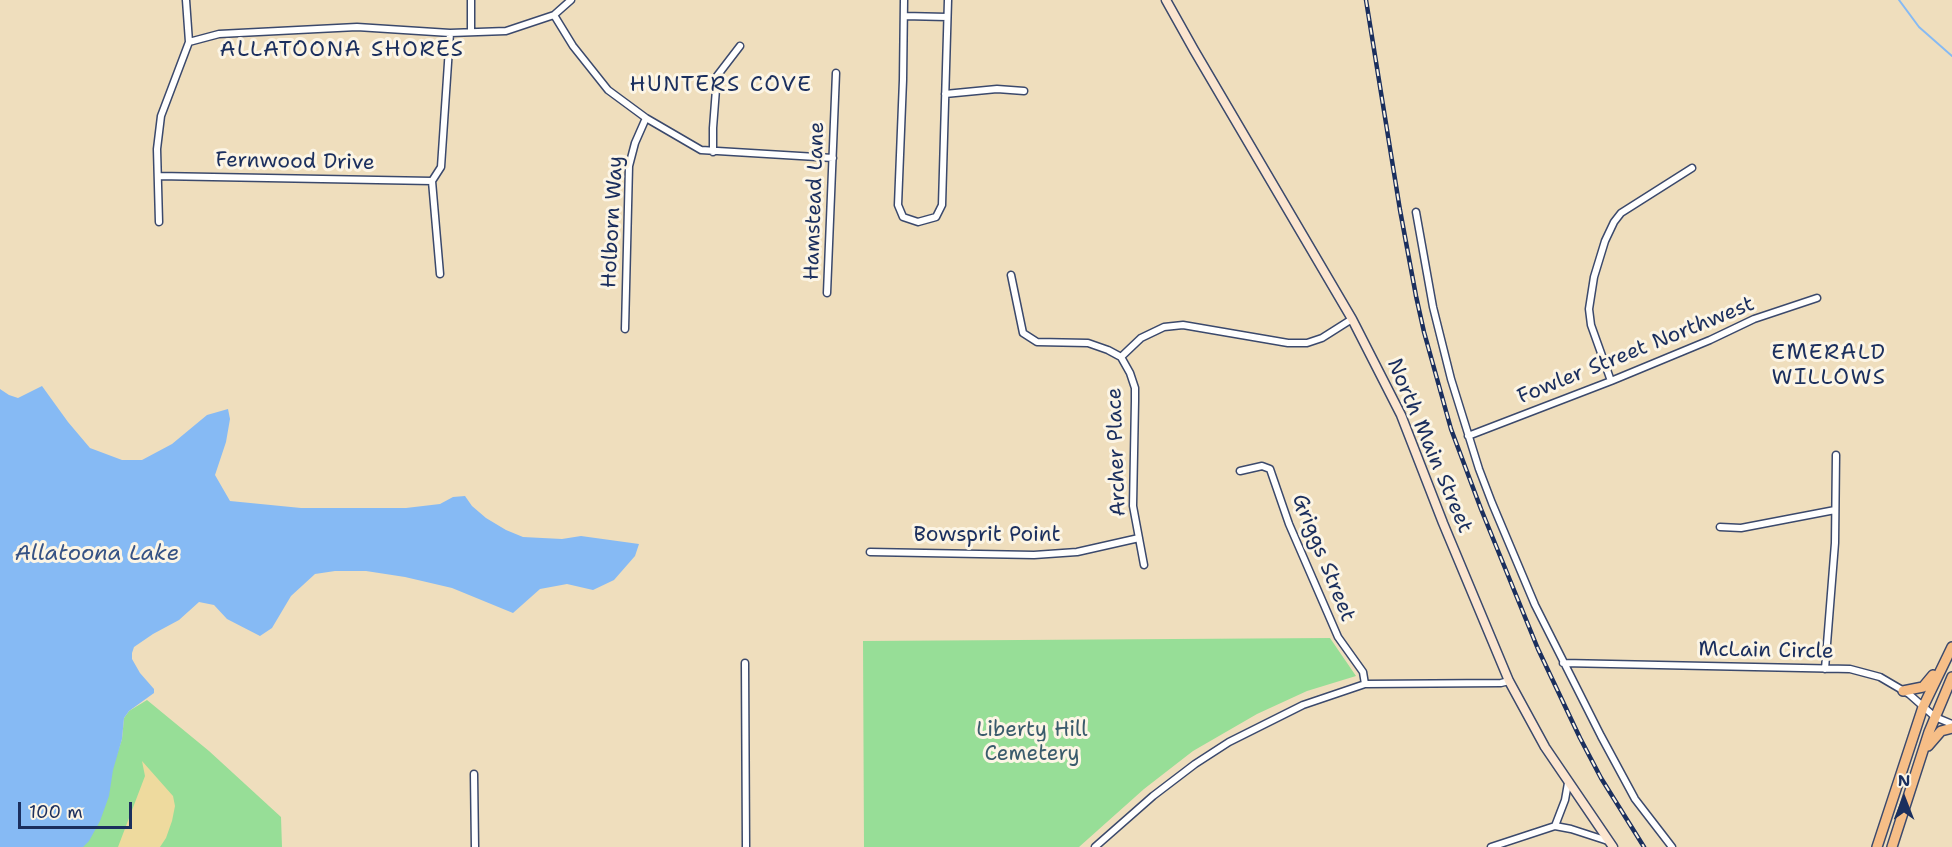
<!DOCTYPE html>
<style>
body{margin:0}
#map{position:relative;width:1952px;height:847px;overflow:hidden;background:#efdebd;font-family:"Shantell Sans",sans-serif}
canvas{display:block}
.north{position:absolute;left:1874px;top:769px;width:60px;height:60px;-webkit-text-stroke:4px #fcf5e5;paint-order:stroke;rotate:0deg;font-size:16px;font-weight:700;line-height:24px;text-align:center;color:#1b2f5e}
.north::after{content:'';display:block;margin:auto;width:21px;height:27px;background:#1b2f5e;clip-path:polygon(50% 0,100% 100%,50% 72%,0 100%)}
.scale{position:absolute;left:18px;top:802px;width:114px;height:27px;box-sizing:border-box;border:3px solid #1b2f5e;border-top:0;padding-left:8px;font-size:18px;line-height:21px;white-space:nowrap;color:#1b2f5e;-webkit-text-stroke:4px #fcf5e5;paint-order:stroke}
</style>
<div id="map">
<canvas width="1952" height="847"></canvas>
<div class="north">N</div>
<div class="scale">100 m</div>
</div>
<script>
const context = document.querySelector('canvas').getContext('2d');
context.lineJoin = 'round';
function fill(path, color) { context.fillStyle = color; context.fill(path, 'evenodd'); }
const toPath = rows => new Path2D(rows.map(r => 'M' + r).join(''));
function stroke(path, color, width, dash) { context.strokeStyle = color; context.lineWidth = width; context.lineCap = dash ? 'butt' : 'round'; context.setLineDash(dash || []); context.stroke(path); }
function drawText(font, color, halo, rows, align = 'center') {
  context.font = font + ' "Shantell Sans",sans-serif'; context.lineWidth = 6; context.setLineDash([]); context.textBaseline = 'middle'; context.strokeStyle = halo; context.fillStyle = color; for (const [text, x, y, turn = 0] of rows) {
    context.save(); context.translate(x, y); context.rotate((+turn || 0) * Math.PI / 180); context.textAlign = isNaN(turn) ? turn : align; if (halo) context.strokeText(text, 0, 0); context.fillText(text, 0, 0); context.restore();
  }
}
fill(toPath([
 [1330,638,1356,676,1307,691,1257,714,1193,751,1144,789,1079,847,864,847,863,641],
 [147,700,209,751,281,817,282,847,57,847,117,754,122,739,124,718,129,711]
]), '#97de97');
fill(toPath([
 [142,761,173,796,175,806,172,821,166,838,160,847,118,847,145,776]
]), '#eeda9e');
fill(toPath([
 [42,386,68,422,90,448,122,460,142,460,172,444,207,415,228,409,230,419,226,442,215,475,230,501,301,508,406,508,440,504,453,497,465,496,472,506,486,518,506,530,523,537,562,539,581,536,639,544,635,556,614,580,593,590,567,584,540,589,513,613,452,588,405,577,366,571,335,571,315,574,291,596,272,628,260,636,227,619,214,605,199,602,179,620,153,634,134,647,132,653,132,659,140,673,154,689,154,693,129,711,124,718,122,739,113,770,109,796,100,821,89,841,83,847,0,847,0,389,9,395,18,398]
]), '#86baf4');
stroke(toPath([
 [1899,0,1919,27,1952,56]
]), '#86baf4', 2);
const minor = toPath([
 [471,0,471,31],
 [904,0,903,80,898,205,903,217,918,222,936,217,942,205,948,0],
 [554,15,573,46,608,90,646,118,701,150,833,158],
 [904,16,947,17],
 [189,42,219,34,357,27,450,33,506,31,554,15,571,0],
 [945,94,997,89,1024,91],
 [713,152,713,128,717,76,740,46],
 [158,176,432,181],
 [1416,212,1433,307,1451,379,1479,469,1492,503,1535,605,1601,736,1635,799,1672,847],
 [159,222,157,149,161,116,189,42,186,0],
 [440,274,432,181,441,167,450,33],
 [1011,275,1023,333,1037,342,1088,343,1108,350,1121,357,1130,373,1135,388,1135,401,1133,506,1144,565],
 [827,293,836,73],
 [625,329,629,166,635,143,646,118],
 [1121,357,1141,338,1164,327,1183,325,1288,343,1307,343,1322,338,1352,319],
 [1611,381,1591,325,1589,309,1594,277,1605,241,1614,222,1621,213,1692,168],
 [1468,436,1611,381,1710,340,1754,319,1817,298],
 [1240,471,1262,466,1270,469,1289,524,1338,637,1363,672,1365,684],
 [1720,527,1741,528,1835,510],
 [870,552,1034,555,1077,552,1139,538],
 [745,663,746,847],
 [1563,663,1850,669,1880,677,1909,694,1935,717,1952,724],
 [1825,669,1835,543,1836,455],
 [474,774,475,847],
 [1555,826,1565,800,1568,783],
 [1095,847,1153,796,1195,764,1229,742,1303,705,1365,684,1501,683,1509,681],
 [1491,847,1555,826,1571,829,1608,841]
]);
const secondary = toPath([
 [1166,0,1194,50,1352,319,1401,415,1443,523,1509,681,1545,747,1613,847]
]);
const primary = toPath([
 [1903,691,1923,687,1933,675],
 [1928,746,1941,731,1952,728],
 [1877,847,1923,707,1952,647],
 [1892,847,1929,732,1952,677]
]);
stroke(minor, '#3b496c', 9);
stroke(secondary, '#3b496c', 11);
stroke(primary, '#3b496c', 12);
stroke(minor, '#fff', 6);
stroke(secondary, '#fbe5cf', 8);
stroke(primary, '#f6be87', 9);
const rail = toPath([
 [1366,0,1400,210,1416,296,1424,332,1451,429,1481,509,1538,649,1580,738,1601,778,1644,847]
]);
stroke(rail, '#1b2f5e', 4.5);
stroke(rail, '#fcf5e5', 2, [7]);
drawText('21px', '#1b2f5e', '#fcf5e5', [
 ["Fernwood Drive",295,162,1],
 ["Hamstead Lane",815,201,-88],
 ["Holborn Way",613,222,-87],
 ["Fowler Street Northwest",1636,351,-22],
 ["North Main Street",1429,446,67],
 ["Archer Place",1117,452,-92],
 ["Bowsprit Point",987,536],
 ["Griggs Street",1323,558,68],
 ["McLain Circle",1766,651,1]
]);
drawText('21px', '#3a5b6c', '#fcf5e5', [
 ["Liberty Hill",1032,731],
 ["Cemetery",1032,755]
]);
context.letterSpacing = '1.5px';
drawText('22px', '#1b2f5e', '#fcf5e5', [
 ["ALLATOONA SHORES",342,50],
 ["HUNTERS COVE",721,85],
 ["EMERALD",1829,353],
 ["WILLOWS",1829,378]
]);
context.letterSpacing = '0px';
drawText('italic 22px', '#365284', '#fcf5e5', [
 ["Allatoona Lake",97,554]
]);
</script>
